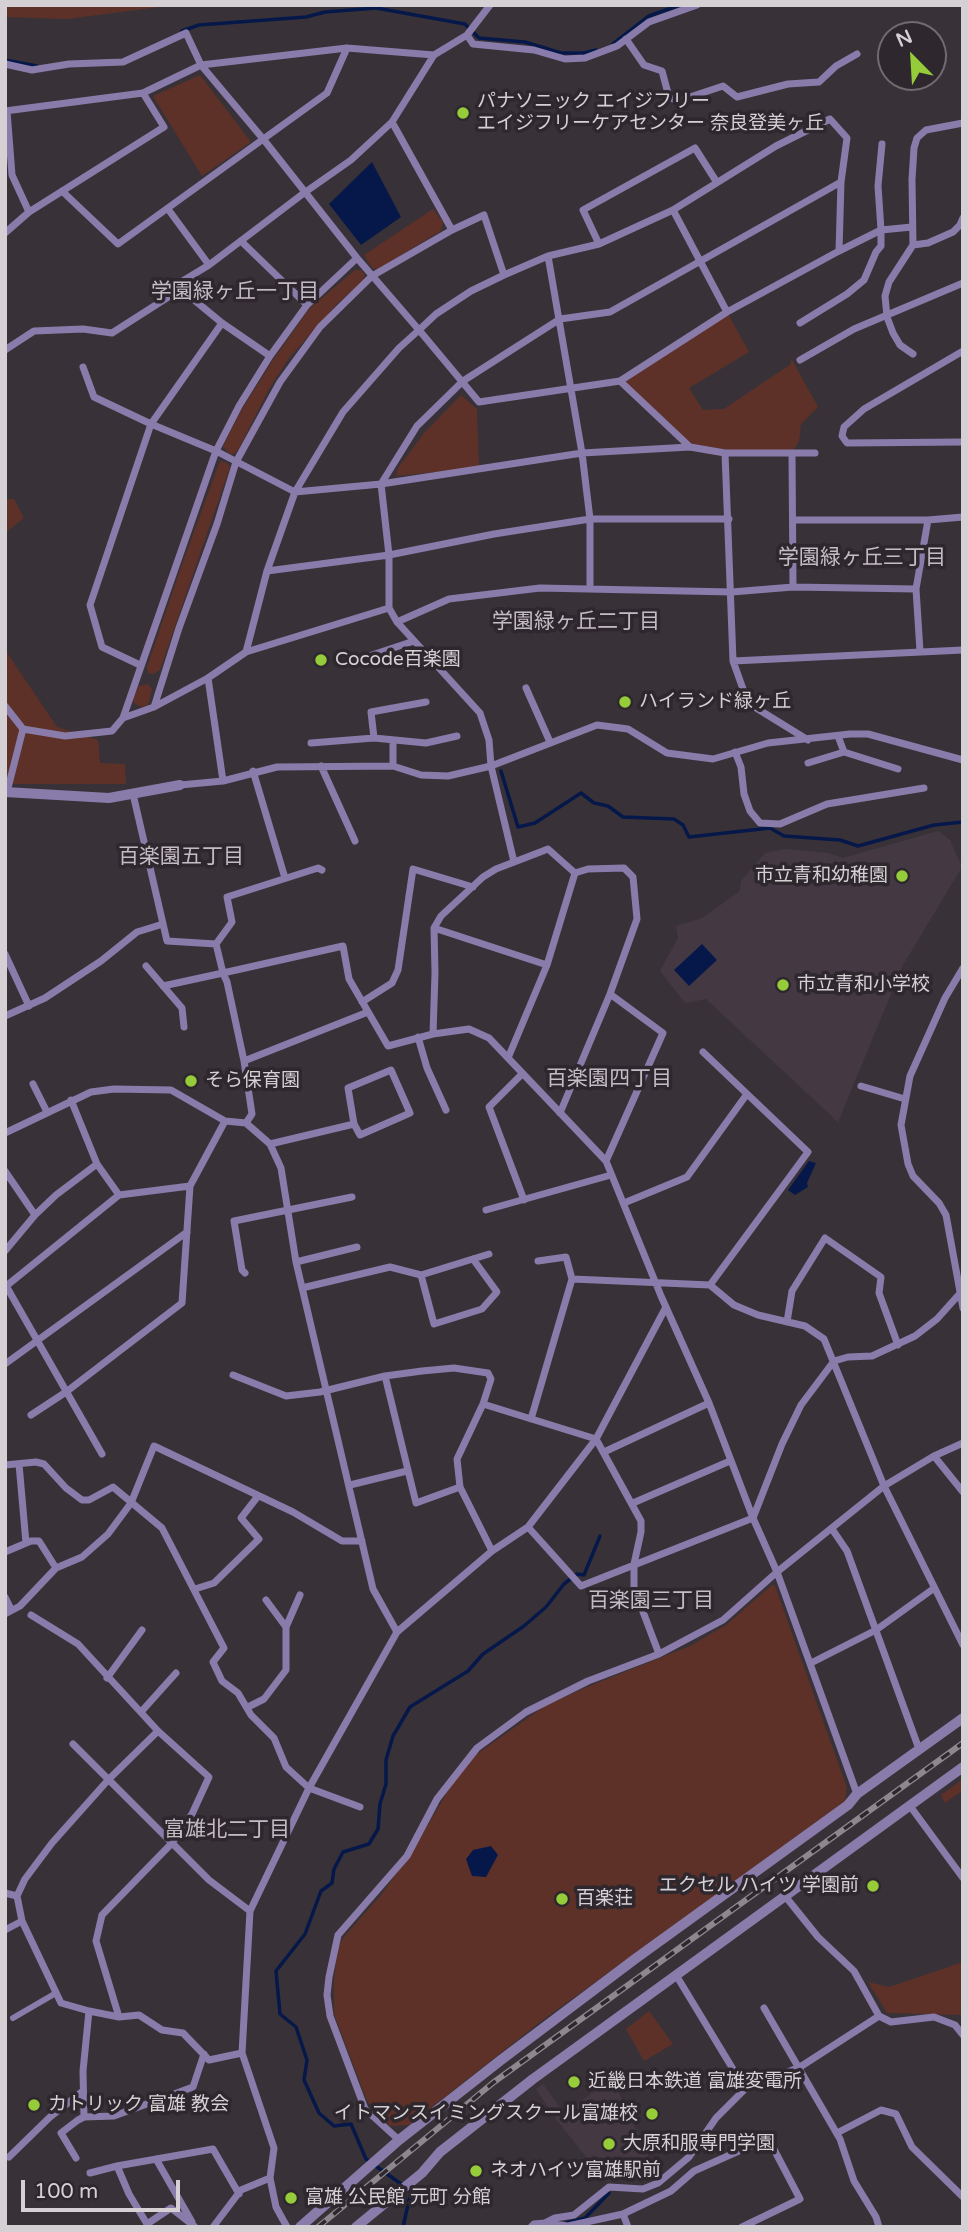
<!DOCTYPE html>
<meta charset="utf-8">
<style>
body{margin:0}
#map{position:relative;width:968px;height:2232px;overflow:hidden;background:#383238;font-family:"Varela Round",sans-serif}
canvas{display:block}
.frame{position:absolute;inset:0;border:7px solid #d4d0d3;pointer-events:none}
.north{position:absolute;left:877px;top:21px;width:70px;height:70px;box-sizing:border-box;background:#2e282e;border:2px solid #706b70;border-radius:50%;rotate:336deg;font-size:19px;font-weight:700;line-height:28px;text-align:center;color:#d4d0d3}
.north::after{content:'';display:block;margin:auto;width:24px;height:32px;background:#96cc39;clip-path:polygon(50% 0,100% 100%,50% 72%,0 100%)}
.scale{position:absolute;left:21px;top:2180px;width:159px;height:32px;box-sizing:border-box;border:4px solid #d4d0d3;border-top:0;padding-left:9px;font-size:21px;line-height:24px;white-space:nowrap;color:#d4d0d3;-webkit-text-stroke:5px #2e282e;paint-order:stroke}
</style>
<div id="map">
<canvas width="968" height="2232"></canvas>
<div class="frame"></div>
<div class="north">N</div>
<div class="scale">100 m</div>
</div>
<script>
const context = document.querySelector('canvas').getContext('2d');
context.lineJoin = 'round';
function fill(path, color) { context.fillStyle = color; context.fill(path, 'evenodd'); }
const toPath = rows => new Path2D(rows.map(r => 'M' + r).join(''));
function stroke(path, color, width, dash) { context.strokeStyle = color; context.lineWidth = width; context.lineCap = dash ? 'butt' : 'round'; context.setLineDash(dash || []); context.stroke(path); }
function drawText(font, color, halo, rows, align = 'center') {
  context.font = font + ' "Varela Round","Noto Sans JP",sans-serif'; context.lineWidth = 7; context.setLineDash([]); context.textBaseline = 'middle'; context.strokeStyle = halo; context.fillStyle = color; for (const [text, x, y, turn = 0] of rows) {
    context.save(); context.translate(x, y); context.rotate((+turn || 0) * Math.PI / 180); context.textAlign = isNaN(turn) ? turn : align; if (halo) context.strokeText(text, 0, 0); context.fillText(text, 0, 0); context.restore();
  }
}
fill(toPath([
 [938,831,950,840,962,867,903,965,838,1122,706,999,685,1003,660,971,678,938,676,926,702,918,740,891,741,881,765,853,786,849,828,853,843,858],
 [612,2079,654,2168,634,2179,605,2181,556,2119,536,2089,543,2084,564,2113]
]), '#443943');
fill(toPath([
 [5,5,175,5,67,19,5,17],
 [200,75,251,142,202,176,153,96],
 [433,209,443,222,441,231,378,269,372,268,364,255],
 [355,270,361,270,365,275,362,282,337,304,289,358,269,389,238,450,234,454,229,454,223,446,242,409,273,360,309,309],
 [727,312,749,352,689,388,703,410,724,409,791,364,791,358,818,407,801,424,799,441,792,453,725,453,690,447,620,381],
 [461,395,477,409,479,468,396,476,398,468,424,433],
 [220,461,227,463,230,467,160,670,153,674,148,673,147,667,180,570],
 [5,499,14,499,24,518,5,533],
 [5,650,57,727,98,740,100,763,125,764,126,784,5,784],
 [148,684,152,689,148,705,142,707,135,704,132,700,139,686],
 [772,1585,775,1586,847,1788,845,1801,540,2022,409,2125,390,2126,367,2101,334,2014,334,1979,338,1948,343,1938,381,1895,415,1847,455,1779,474,1756,545,1706,582,1689,690,1646,726,1625],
 [963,1779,963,1790,945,1803,941,1795],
 [963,1962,963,2015,887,2013,868,1982,889,1987],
 [649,2011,673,2044,644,2061,626,2029]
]), '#5d3128');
fill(toPath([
 [372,162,401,217,361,245,329,204],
 [702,944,717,960,689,986,674,970],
 [809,1161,816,1163,807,1183,808,1187,795,1195,788,1190],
 [491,1846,498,1855,486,1877,472,1876,466,1859,473,1850]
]), '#06184a');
stroke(toPath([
 [182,31,199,25,306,17,325,12,376,8,465,24,479,38,525,42,561,53,584,53,596,50],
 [613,44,649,16,680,5],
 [5,60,37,66],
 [501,771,518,827,535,823,581,793,594,803,608,806,623,817,674,819,683,825,689,837,770,828,784,836,840,840,858,846,934,825,963,822],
 [566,2223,585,2218,609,2193],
 [403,2227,411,2191,366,2159,351,2124,334,2126,319,2113,304,2080,307,2060,296,2027,280,2014,276,1971,305,1934,321,1891,332,1883,334,1869,343,1852,369,1844,378,1829,380,1804,386,1784,386,1760,393,1736,410,1707,468,1671,483,1654,524,1626,546,1607,564,1584,577,1574,584,1575,600,1536]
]), '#06184a', 3.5);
stroke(toPath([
 [13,2018,56,1993]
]), '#897cab', 6);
stroke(toPath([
 [467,35,473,44,534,50,565,59,585,58,617,46,649,22,697,5],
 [626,39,644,65,662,71,669,97,678,101,723,86,737,97,788,84,819,82,836,66,857,54],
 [5,64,32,70,69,64,123,62,186,33,201,65,264,140,357,258,419,330,479,402,620,381,727,312,839,251,841,182,847,138,830,119,776,146,673,210,599,244,548,256,504,275,471,291,436,314,419,330,399,348,343,412,295,492,267,571,246,652],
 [5,111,143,93,201,65,347,48,434,55],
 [7,111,12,175,29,212],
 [392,122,452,230],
 [62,191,118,244,327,93,347,48],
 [168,209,209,265],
 [673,210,727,312],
 [5,233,29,212,164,127,143,93],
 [242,242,307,305],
 [599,244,583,210,695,148,716,181],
 [913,245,928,243,953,232,960,225,963,218],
 [839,251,881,230,878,186,882,144],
 [548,256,582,453,590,519,590,588],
 [176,285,222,323,270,356],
 [800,323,847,294,864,280,876,252,881,246,881,230,912,227],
 [5,350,34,331,83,329,112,333,173,294,176,285,209,265,304,193,351,160,392,122,434,55,467,35,490,5],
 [963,351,864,409,844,427,842,436,847,443,963,442],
 [913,354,900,345,893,333,887,317,885,296,889,282,913,245,912,179,914,148,917,138,926,130,963,123],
 [800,360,854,329,963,283],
 [83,367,94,397,151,424,216,451,295,492,381,484,582,453,690,447,725,453,815,453],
 [620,381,690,447],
 [725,453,733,661,748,703,808,740],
 [792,453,793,587],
 [793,520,928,520,916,589,920,651],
 [928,520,963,517],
 [267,571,389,555,494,534,590,519,729,519],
 [397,622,449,599,540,588,732,592,793,587,916,589],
 [354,661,414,641],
 [733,661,963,650],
 [140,665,102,647,90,605,151,424,222,323],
 [208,678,223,781],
 [526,688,550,742],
 [5,706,23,729,65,736,112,731,123,718,216,451,239,406,270,356,307,305,357,258],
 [154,707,179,628,217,524,236,462,280,382,320,327,372,276,452,230,484,215,504,275],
 [123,718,154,707,208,678,246,652,389,608],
 [838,736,844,752,898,769],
 [374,738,371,712,426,702],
 [311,743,374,738,426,743,457,736],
 [735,752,741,767,744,794,750,811,760,823,780,824,827,804,924,788],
 [808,763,844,752],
 [321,766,355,841],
 [393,766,393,741],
 [253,771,285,878],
 [180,785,223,781,277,767,393,766,421,775,448,776,491,766,597,725,628,729,667,753,713,759,768,743,850,734,868,734,963,760],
 [7,792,23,729],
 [133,794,167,941,216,944,223,973,343,946,349,979,388,1046,433,1034,469,1029,489,1038,606,1161,661,1296,709,1403,753,1518,777,1572,857,1794],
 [514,862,491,766,489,740,480,713,397,622,389,608,389,555,381,484,417,426,463,381,560,319,610,312,841,182],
 [434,928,547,965],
 [216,944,232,922,227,897,318,868,322,870],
 [5,954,29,1006],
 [146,966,182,1008,184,1027],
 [963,968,945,998,910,1076,901,1125,908,1164,913,1176,939,1203,946,1215,963,1308],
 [163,986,223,973,227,982,244,1061],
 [362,1002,392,983,398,970,413,869,473,887],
 [5,1016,45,998,101,961,137,932,163,924],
 [433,1034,435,973,434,928,441,916,483,877,496,869,548,849,575,873,588,869,624,868,633,877,637,919,610,994,560,1113],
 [418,1037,427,1068,446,1110],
 [703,1052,808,1152,710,1285],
 [508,1058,547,965,575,873],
 [522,1074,489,1107,524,1200],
 [33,1084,47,1112],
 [861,1086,905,1099],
 [71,1100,97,1164,119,1195],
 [246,1123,252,1114,244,1061,368,1012],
 [5,1133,91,1092,114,1089,171,1090,225,1121,246,1123,270,1144,281,1168,296,1262,373,1589,397,1632],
 [270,1144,354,1124,360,1135,410,1113,391,1070,348,1088,354,1124],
 [606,1161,663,1033,610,994],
 [5,1171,35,1215],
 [624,1203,687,1177,747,1094],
 [486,1210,611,1175],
 [5,1251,35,1215,56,1195,97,1164],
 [538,1261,566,1257,572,1279],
 [296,1262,357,1247],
 [245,1273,242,1270,234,1221,352,1197],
 [421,1275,434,1324,482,1309,497,1292,473,1259],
 [5,1284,102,1454],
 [5,1287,119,1195,190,1186],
 [302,1288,390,1267,421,1275,489,1254],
 [787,1322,792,1291,825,1238,881,1277,879,1293,898,1345],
 [5,1364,187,1232],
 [233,1375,286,1396,320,1392,385,1376,422,1371,454,1368,488,1373,491,1379,483,1404,457,1459,460,1487,492,1551],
 [385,1376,416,1503,460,1487],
 [483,1404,596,1439,641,1521,641,1532,634,1564,634,1588,659,1654],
 [31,1415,66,1392,182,1303,190,1186,225,1121],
 [531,1419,572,1279,710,1285,734,1305,758,1315,805,1326,824,1339,884,1486,963,1645],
 [604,1452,709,1403],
 [934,1456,963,1492],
 [19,1464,26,1543],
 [5,1465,36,1462,44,1464,66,1488,82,1500,89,1500,113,1487,162,1528,224,1648,213,1662,222,1681,238,1693,251,1715,274,1738,286,1767,309,1788,360,1807],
 [350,1485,407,1471],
 [633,1503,730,1461],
 [528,1527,581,1586,753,1518,782,1444,801,1405,834,1361,848,1357,872,1356,915,1336,937,1319,963,1290],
 [832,1529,847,1551,919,1749],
 [5,1552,31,1541,39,1541,56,1568],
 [195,1589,214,1583,259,1539,241,1518,258,1496],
 [5,1597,11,1609],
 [266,1600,286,1627],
 [5,1614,20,1606,56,1568,82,1557,108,1534,131,1503,154,1446,293,1512,342,1541,362,1541],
 [31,1615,78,1644,158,1731,209,1777,192,1814,172,1843,102,1915,96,1941,119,2017],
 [811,1663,876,1630,933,1589],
 [107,1678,142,1630],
 [248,1707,264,1699,286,1670,286,1627,300,1595],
 [141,1712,176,1673],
 [158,1731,109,1779,52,1843,25,1879,17,1896,22,1921,61,2003,89,2011,119,2017,139,2015,162,2030,183,2033,209,2060,242,2053],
 [73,1744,209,1880,250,1911],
 [910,1806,963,1878],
 [5,1893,17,1896],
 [785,1896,818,1937,854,1971,879,2016,891,2022,934,2017,955,2025,963,2035],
 [5,1930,22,1921],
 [676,1975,745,2089],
 [764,2008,840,2139,854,2181,876,2217,879,2227],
 [84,2117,83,2071,89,2011],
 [837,2133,881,2110,896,2114,912,2147,963,2197],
 [399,2140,365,2109,330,2016,327,1995,329,1977,338,1935,407,1856,437,1799,477,1748,526,1712,588,1681,659,1654,723,1620,777,1572,884,1486,934,1456,963,1443],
 [9,2157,50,2117,83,2091],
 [76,2158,61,2133,78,2120,84,2117,114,2116,193,2087,204,2054],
 [156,2159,192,2222],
 [117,2166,129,2194,147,2224,171,2208,194,2226],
 [90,2173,117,2166,213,2149,239,2194],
 [623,2214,628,2227],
 [545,2223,555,2218,574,2215,609,2187,643,2189,658,2183,689,2157,716,2118,745,2089,800,2067,879,2016],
 [213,2227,241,2190,270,2178],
 [287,2227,276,2207,270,2178,274,2148,242,2053,250,1911,309,1788,397,1632,492,1551,528,1527,596,1439,666,1307],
 [531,2227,534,2224,545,2223,568,2226,623,2214,671,2191,694,2171,768,2138,800,2199,742,2227]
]), '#897cab', 7);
stroke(toPath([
 [5,792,109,798,180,785],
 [300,2227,399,2140,501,2060,635,1959,848,1805,857,1794,963,1718],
 [356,2227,422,2173,440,2152,533,2079,963,1767]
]), '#897cab', 10);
const rail = toPath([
 [318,2227,494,2082,963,1743]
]);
stroke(rail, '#8d888d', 6);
stroke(rail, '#2e282e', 3.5, [10]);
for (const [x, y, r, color] of [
 [463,113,7,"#96cc39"],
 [321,660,7,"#96cc39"],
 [625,702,7,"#96cc39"],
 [902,876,7,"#96cc39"],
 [783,985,7,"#96cc39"],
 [191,1081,7,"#96cc39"],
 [873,1886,7,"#96cc39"],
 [562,1899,7,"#96cc39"],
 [574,2082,7,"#96cc39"],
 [34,2105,7,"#96cc39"],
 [652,2114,7,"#96cc39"],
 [609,2144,7,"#96cc39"],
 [476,2171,7,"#96cc39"],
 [291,2198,7,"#96cc39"]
]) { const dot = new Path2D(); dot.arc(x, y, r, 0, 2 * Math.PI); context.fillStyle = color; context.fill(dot); stroke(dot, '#2e282e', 2.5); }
drawText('19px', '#d4d0d3', '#2e282e', [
 ["パナソニック エイジフリー",477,102],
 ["エイジフリーケアセンター 奈良登美ヶ丘",477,124],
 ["Cocode百楽園",335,660],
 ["ハイランド緑ヶ丘",639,702],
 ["市立青和幼稚園",888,876,"right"],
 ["市立青和小学校",797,985],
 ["そら保育園",205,1081],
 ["エクセル ハイツ 学園前",859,1886,"right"],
 ["百楽荘",576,1899],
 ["近畿日本鉄道 富雄変電所",588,2082],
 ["カトリック 富雄 教会",48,2105],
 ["イトマンスイミングスクール富雄校",638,2114,"right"],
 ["大原和服専門学園",623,2144],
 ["ネオハイツ富雄駅前",490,2171],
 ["富雄 公民館 元町 分館",305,2198]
], 'left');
drawText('21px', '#c4bcc4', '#2e282e', [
 ["学園緑ヶ丘一丁目",235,292],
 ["学園緑ヶ丘三丁目",862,558],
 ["学園緑ヶ丘二丁目",576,622],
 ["百楽園五丁目",181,857],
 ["百楽園四丁目",609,1079],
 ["百楽園三丁目",651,1601],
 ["富雄北二丁目",227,1830]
]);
</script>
